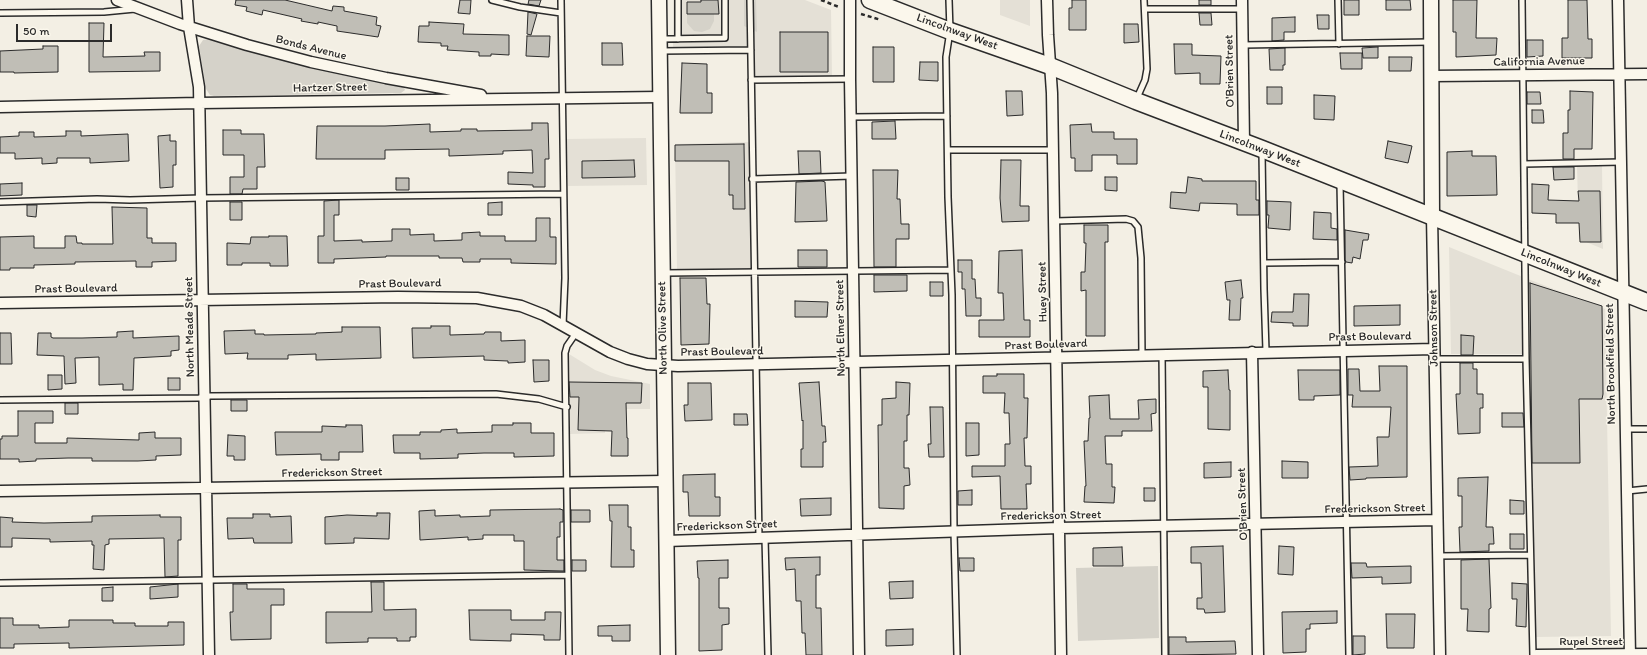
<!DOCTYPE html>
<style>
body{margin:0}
#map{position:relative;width:1647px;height:655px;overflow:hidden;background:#f3efe4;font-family:Itim,sans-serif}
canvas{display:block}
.scale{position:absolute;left:16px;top:24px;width:96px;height:18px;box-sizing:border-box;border:2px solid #2b2b2b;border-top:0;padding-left:5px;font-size:12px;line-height:14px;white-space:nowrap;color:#2b2b2b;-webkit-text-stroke:3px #fbf7ec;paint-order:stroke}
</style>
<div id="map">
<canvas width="1647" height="655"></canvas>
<div class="scale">50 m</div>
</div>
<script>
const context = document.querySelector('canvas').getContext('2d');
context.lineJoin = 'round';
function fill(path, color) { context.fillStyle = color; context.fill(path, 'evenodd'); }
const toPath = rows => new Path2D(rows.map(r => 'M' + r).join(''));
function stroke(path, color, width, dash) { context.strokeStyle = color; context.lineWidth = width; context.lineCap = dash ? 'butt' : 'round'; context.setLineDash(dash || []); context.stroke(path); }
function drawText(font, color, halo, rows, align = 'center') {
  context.font = font + ' Itim,sans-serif'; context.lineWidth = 3; context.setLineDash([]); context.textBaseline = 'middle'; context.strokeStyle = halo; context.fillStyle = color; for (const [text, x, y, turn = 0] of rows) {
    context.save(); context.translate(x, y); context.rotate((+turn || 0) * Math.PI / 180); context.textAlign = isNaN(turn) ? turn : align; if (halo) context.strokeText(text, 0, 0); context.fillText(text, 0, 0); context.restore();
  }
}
fill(toPath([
 [673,0,746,0,747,47,673,48],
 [753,0,805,0,831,10,832,76,754,78],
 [1000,0,1030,0,1030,26,1000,15],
 [646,138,647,185,568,186,566,139],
 [749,142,753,269,677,270,675,144],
 [1602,165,1603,249,1579,239,1577,166],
 [1449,247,1523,277,1523,354,1451,354],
 [1528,279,1605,309,1611,636,1536,637],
 [569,354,595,370,611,376,650,384,650,409,605,409,605,433,570,434]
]), '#e4e0d6');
fill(toPath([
 [744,0,756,0,757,32,744,26],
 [687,14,714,14,714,21,710,29,702,32,694,31,687,23],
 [210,39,250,50,404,86,405,90,401,93,214,96,210,95,206,89,199,46,203,40],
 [1158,566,1159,638,1078,641,1076,568]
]), '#d5d2c9');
const building = toPath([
 [236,0,285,0,332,11,333,6,344,7,344,11,377,17,376,25,381,26,378,37,337,31,337,26,318,22,318,24,301,21,302,19,263,10,262,15,246,11,247,7,235,5,236,0],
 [460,0,471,0,470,14,458,13,460,0],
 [529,0,541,0,539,6,528,4,529,0],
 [701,0,718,0,719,14,687,14,687,2,701,2,701,0],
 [1072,0,1086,0,1086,30,1069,30,1069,8,1072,8,1072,0],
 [1199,0,1211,0,1211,5,1199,5,1199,0],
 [1344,0,1359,0,1359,15,1344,15,1344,0],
 [1386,0,1410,0,1411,10,1386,10,1386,0],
 [1453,0,1477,0,1476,38,1497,38,1496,55,1456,57,1456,32,1453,32,1453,0],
 [1568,0,1587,0,1588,39,1592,39,1592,58,1562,58,1562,38,1568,38,1568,0],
 [528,12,537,14,531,35,527,34,528,12],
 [1199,13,1211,13,1212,25,1200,25,1199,13],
 [1317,15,1329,15,1329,29,1318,29,1317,15],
 [1295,17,1295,32,1284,32,1284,40,1272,41,1272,18,1295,17],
 [429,22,464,24,463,34,509,35,509,55,491,54,491,56,479,56,479,52,447,50,448,46,441,46,441,43,418,42,419,26,429,26,429,22],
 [89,23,104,23,103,57,145,56,144,52,160,52,160,71,89,72,89,23],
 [1124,24,1138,24,1139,42,1124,43,1124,24],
 [780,32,828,32,828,72,780,72,780,32],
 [527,36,550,36,549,57,526,56,527,36],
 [1527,40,1543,40,1543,56,1527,57,1527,40],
 [602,43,622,43,623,65,602,65,602,43],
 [1174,44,1192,44,1192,55,1221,56,1220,84,1200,84,1200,73,1175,74,1174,44],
 [43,46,58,46,58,72,14,73,14,72,0,72,0,51,43,49,43,46],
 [873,47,894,47,894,82,873,82,873,47],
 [1378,47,1378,58,1363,58,1362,48,1378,47],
 [1285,48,1285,65,1283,65,1283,70,1270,70,1269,49,1285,48],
 [1340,53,1362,53,1362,69,1341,69,1340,53],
 [1389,57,1412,57,1411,71,1389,71,1389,57],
 [920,62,938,62,938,81,919,80,920,62],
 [682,63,707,64,707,93,712,93,712,113,680,113,682,63],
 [1267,87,1282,87,1282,104,1267,104,1267,87],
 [1006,91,1022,91,1023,115,1007,116,1006,91],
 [1570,91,1593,92,1592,149,1574,149,1574,159,1563,159,1563,133,1568,133,1568,110,1570,110,1570,91],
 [1527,92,1540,92,1541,104,1527,104,1527,92],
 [1314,95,1335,96,1334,120,1314,119,1314,95],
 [1532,110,1543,110,1544,123,1532,123,1532,110],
 [895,121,896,139,872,139,872,122,895,121],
 [532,123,548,123,549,159,545,159,545,187,533,187,533,185,508,184,508,172,533,173,532,150,503,151,503,154,449,156,449,149,385,150,385,159,316,159,317,126,385,126,430,124,430,132,461,131,461,129,477,129,477,131,532,130,532,123],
 [1091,124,1092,132,1114,132,1114,139,1137,139,1137,164,1117,164,1117,155,1092,155,1092,171,1075,171,1075,158,1071,158,1070,125,1091,124],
 [223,130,241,130,241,134,264,134,265,167,257,167,257,189,243,189,242,194,230,194,230,177,244,177,244,155,223,155,223,130],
 [66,131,81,131,81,136,128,134,129,161,90,163,90,158,57,158,57,163,42,164,42,158,15,159,15,153,0,153,0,137,19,136,19,132,34,132,34,137,66,136,66,131],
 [170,135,170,141,176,141,176,165,173,165,173,187,160,188,158,136,170,135],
 [1388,141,1412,146,1408,163,1385,158,1388,141],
 [744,144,745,209,733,209,733,195,729,195,729,161,675,161,675,145,744,144],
 [798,151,820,151,821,173,799,174,798,151],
 [1472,151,1472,156,1496,156,1497,195,1447,196,1447,152,1472,151],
 [634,160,635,177,582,178,582,161,634,160],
 [1001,160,1021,160,1020,206,1029,206,1029,221,1002,222,1000,198,1001,160],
 [1553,167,1574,167,1574,179,1554,180,1553,167],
 [873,170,898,170,897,199,900,199,901,224,909,224,909,239,896,239,896,267,874,267,873,170],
 [1105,177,1117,177,1117,191,1105,190,1105,177],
 [1188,177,1202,179,1202,181,1256,181,1256,200,1259,200,1259,215,1237,215,1237,204,1200,203,1199,211,1170,208,1171,192,1186,193,1188,177],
 [396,178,409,178,409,190,396,190,396,178],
 [822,181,825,182,827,221,795,222,796,182,822,181],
 [22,183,22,195,0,196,0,184,22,183],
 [1532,184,1549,185,1548,200,1579,201,1578,191,1600,191,1601,242,1580,242,1579,223,1556,223,1556,214,1532,213,1532,184],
 [339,200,339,215,334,215,334,241,362,240,362,242,392,241,392,229,410,229,410,235,434,234,434,241,462,240,462,233,480,232,480,236,505,236,505,241,536,241,536,218,550,218,550,237,556,237,556,264,511,263,511,259,480,259,480,262,463,262,462,258,439,258,439,256,386,256,386,257,334,259,334,263,318,263,318,236,324,236,324,201,339,200],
 [1267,201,1291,202,1290,230,1268,228,1269,215,1267,215,1267,201],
 [230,202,242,202,242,220,230,220,230,202],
 [502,202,502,215,488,215,488,203,502,202],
 [27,205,37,205,36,217,27,216,27,205],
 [112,207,147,208,147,238,152,238,152,243,176,243,176,261,152,262,152,267,136,267,136,261,75,262,75,264,34,265,34,268,10,268,10,270,0,270,0,237,34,236,34,248,65,248,65,236,76,236,77,243,82,243,82,244,113,244,112,207],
 [1314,212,1331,213,1331,228,1337,229,1337,240,1313,239,1314,212],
 [1084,225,1108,225,1108,242,1105,242,1105,336,1086,336,1086,290,1081,291,1081,272,1085,272,1086,243,1084,243,1084,225],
 [1345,230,1369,234,1368,240,1363,240,1360,259,1353,257,1352,263,1346,262,1345,260,1345,230],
 [269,236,287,236,288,266,270,266,270,263,242,263,242,265,227,265,227,243,250,244,251,237,269,237,269,236],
 [798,250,827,250,827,267,798,267,798,250],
 [1022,250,1024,320,1030,320,1030,337,979,337,979,320,1004,320,1003,293,998,293,999,251,1022,250],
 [958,260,972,260,972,279,975,279,976,298,981,298,981,316,966,316,965,289,962,289,962,272,958,272,958,260],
 [874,275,907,275,907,291,874,292,874,275],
 [680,278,706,278,707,304,710,304,709,344,681,345,680,278],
 [1241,280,1243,298,1241,298,1240,320,1229,320,1230,300,1227,300,1225,282,1241,280],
 [930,282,943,282,943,296,930,296,930,282],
 [1530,283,1602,306,1603,394,1602,399,1579,399,1580,463,1532,463,1530,283],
 [1294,294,1309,294,1308,326,1293,326,1293,323,1271,322,1272,312,1293,312,1294,294],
 [795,301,828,302,827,317,795,317,795,301],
 [1400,305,1400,325,1354,326,1354,306,1400,305],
 [431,326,450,326,450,335,484,334,485,332,501,332,501,341,525,340,525,362,508,363,508,361,484,360,484,356,413,358,412,328,431,328,431,326],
 [342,327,380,327,381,358,316,360,316,354,288,355,288,359,247,359,248,353,225,354,224,331,255,330,255,334,264,334,264,335,316,334,316,333,342,332,342,327],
 [133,331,133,338,179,336,179,350,171,351,171,356,134,358,133,390,123,390,123,384,99,385,99,357,75,358,76,383,65,384,64,356,37,355,38,333,51,333,51,337,53,338,82,338,117,337,117,332,133,331],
 [0,333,11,333,12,364,0,364,0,333],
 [1461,335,1474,336,1473,355,1461,355,1461,335],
 [533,360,549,360,549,381,534,382,533,360],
 [1460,363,1473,363,1473,369,1477,369,1477,394,1483,394,1483,408,1480,408,1480,433,1458,434,1456,394,1460,394,1460,363],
 [1379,366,1407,366,1407,477,1366,478,1366,479,1350,480,1349,467,1378,466,1377,437,1389,437,1391,407,1352,407,1353,395,1348,395,1348,369,1359,369,1360,391,1380,391,1379,366],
 [1228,370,1229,390,1230,390,1230,430,1208,429,1208,387,1203,387,1203,371,1228,370],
 [1298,370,1340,370,1340,395,1314,396,1314,400,1299,400,1298,370],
 [997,374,1024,374,1024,398,1028,398,1027,438,1024,438,1025,466,1031,466,1031,484,1026,484,1027,509,1001,509,1000,476,972,477,972,466,1005,466,1005,444,1010,444,1009,413,1004,413,1005,393,983,393,983,376,997,376,997,374],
 [48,375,62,375,62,389,48,390,48,375],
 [168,378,180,378,180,390,168,390,168,378],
 [569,382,642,383,641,403,626,403,627,438,628,438,628,456,611,456,612,431,578,430,579,397,570,397,569,382],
 [819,382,822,426,825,426,826,442,823,442,823,467,801,467,801,449,803,449,803,420,802,421,799,383,819,382],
 [896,382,910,383,909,415,907,415,907,441,904,441,904,468,909,468,910,485,904,486,904,509,879,508,878,425,882,425,882,399,896,398,896,382],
 [688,383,711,383,712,420,685,421,684,405,688,405,688,383],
 [1109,395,1110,419,1139,419,1138,400,1156,399,1156,413,1151,414,1152,431,1122,431,1122,436,1105,436,1106,464,1112,464,1112,487,1115,487,1114,503,1084,502,1085,486,1086,486,1084,441,1088,441,1089,418,1090,418,1089,396,1109,395],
 [231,400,247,400,247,411,231,411,231,400],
 [65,403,78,403,78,414,65,414,65,403],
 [930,407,943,407,944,457,929,457,928,444,931,444,930,407],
 [18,411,53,411,53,423,35,423,35,443,67,443,67,438,139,440,139,433,155,432,155,438,181,438,181,455,156,456,156,460,138,461,92,461,92,458,68,458,36,459,36,461,19,462,19,459,0,459,0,439,2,439,2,436,18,436,18,411],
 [1502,413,1523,413,1524,427,1502,427,1502,413],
 [734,414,747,414,748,425,734,425,734,414],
 [513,423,531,423,531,433,554,433,554,456,514,457,514,453,484,453,458,454,458,458,420,459,420,453,394,453,393,435,420,435,420,432,441,432,441,430,457,429,457,433,492,432,492,425,513,425,513,423],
 [966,423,979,423,979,455,966,456,966,423],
 [346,425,362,425,363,452,339,452,339,460,321,460,321,454,276,455,275,432,322,432,322,426,346,427,346,425],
 [228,435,245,436,245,460,234,460,234,456,227,456,228,435],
 [1282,461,1308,462,1308,478,1282,478,1282,461],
 [1231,462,1231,477,1204,478,1204,463,1231,462],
 [715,474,715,497,720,497,720,516,689,516,688,492,683,492,683,475,715,474],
 [1488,477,1486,527,1493,527,1494,544,1489,544,1489,551,1460,552,1459,527,1462,527,1462,496,1458,496,1458,478,1488,477],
 [1144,488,1155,488,1155,501,1144,501,1144,488],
 [972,490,972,505,958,505,958,491,972,490],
 [831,498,831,515,801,516,800,499,831,498],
 [1510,500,1524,501,1524,514,1510,514,1510,500],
 [609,505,628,505,628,527,631,527,631,550,634,550,634,567,611,567,612,521,610,521,609,505],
 [560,509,563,510,563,522,560,522,560,537,557,537,557,560,564,560,564,571,524,570,524,541,514,541,514,535,483,535,483,539,468,540,468,537,420,540,419,511,435,510,435,516,460,515,460,517,490,516,490,510,560,509],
 [571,510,590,510,590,522,571,522,571,510],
 [377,513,390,513,389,539,354,538,354,543,325,544,325,517,347,515,377,516,377,513],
 [253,514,270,514,270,517,291,516,292,543,254,543,253,538,228,539,227,518,253,518,253,514],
 [160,515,160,517,181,517,181,540,178,540,178,576,165,577,164,538,109,539,109,544,105,545,104,570,93,569,94,545,92,545,92,541,50,542,50,539,12,538,12,547,0,547,0,517,13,518,12,522,44,523,92,522,92,516,160,515],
 [1510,534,1524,534,1524,549,1510,549,1510,534],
 [1223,546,1225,612,1205,613,1204,609,1197,609,1197,598,1202,598,1201,563,1191,563,1191,547,1223,546],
 [1279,546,1294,547,1293,575,1278,574,1279,546],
 [1122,547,1123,566,1093,566,1093,548,1122,547],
 [820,557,820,575,816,575,816,608,821,608,822,655,806,655,805,633,802,633,801,601,796,601,795,569,786,570,785,558,820,557],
 [959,558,974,558,974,571,960,571,959,558],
 [1489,559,1491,608,1489,609,1489,632,1467,631,1468,609,1461,609,1461,560,1489,559],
 [572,560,586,560,586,571,572,571,572,560],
 [728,560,728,578,719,578,719,608,729,608,729,624,722,625,722,650,699,651,699,578,698,578,697,561,728,560],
 [1351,563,1366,563,1367,567,1411,566,1411,583,1382,584,1382,577,1352,578,1351,563],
 [913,581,913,598,890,599,889,582,913,581],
 [371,582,384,582,384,610,416,609,416,637,410,637,410,641,397,641,397,638,368,638,368,642,326,643,326,612,372,612,371,582],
 [1512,583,1527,584,1526,627,1516,626,1517,599,1512,599,1512,583],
 [178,584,178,597,150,599,150,587,178,584],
 [233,584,247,584,247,589,284,589,284,605,271,605,271,639,231,640,230,612,233,612,233,584],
 [113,587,113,601,102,601,102,588,113,587],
 [469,610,511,610,511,620,545,620,545,612,561,612,560,640,544,640,544,635,511,634,511,641,470,640,469,610],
 [1337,611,1337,623,1310,624,1310,629,1306,629,1306,652,1283,653,1282,612,1337,611],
 [1386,614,1415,614,1414,648,1387,648,1386,614],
 [0,618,13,618,13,625,39,625,39,628,69,627,69,620,113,620,113,623,135,623,135,626,168,626,168,622,184,622,184,645,69,648,69,643,14,644,14,648,0,648,0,618],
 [630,625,630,641,612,641,612,636,598,636,598,626,630,625],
 [913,629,913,645,886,646,886,630,913,629],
 [1353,636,1365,636,1365,654,1353,655,1353,636],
 [1169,637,1186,637,1186,642,1235,641,1236,654,1169,655,1169,637]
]);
fill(building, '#c0beb6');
stroke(building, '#2b2b2b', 1);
const lane = toPath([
 [492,0,520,7,561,13],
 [561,0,565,278,563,325],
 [750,0,759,538],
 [949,0,950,31,946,57,948,197,952,295,954,531,957,655],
 [1338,0,1339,44],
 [1522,0,1526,359,1533,655],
 [1145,9,1243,9],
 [0,13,104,12,135,9],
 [660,39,725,38,725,0],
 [678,39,678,0],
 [1243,45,1430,42],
 [661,51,751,50],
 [751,80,850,79],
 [1137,98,1145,80,1147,69,1144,0],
 [851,117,947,116],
 [948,150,1053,150],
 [1262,152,1264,289,1266,351],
 [1524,164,1621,162],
 [752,179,852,176],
 [1340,183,1349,655],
 [0,202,97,199,130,200,201,198,563,194],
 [1055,221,1126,219,1133,221,1138,227,1141,258,1142,355],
 [1264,263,1342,262],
 [664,273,951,270],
 [1162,354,1165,655],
 [1434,359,1526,359],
 [0,400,199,398,210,396,496,394,539,399,567,407],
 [1625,429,1647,429],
 [1627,491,1647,489],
 [765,538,768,655],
 [1438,556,1530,555],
 [0,583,567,575],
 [569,655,565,353,567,346,576,333]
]);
const street = toPath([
 [117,0,180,24,247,45,311,62,386,78,481,95],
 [187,0,189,27,199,87,209,655],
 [850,0,850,79,859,655],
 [1047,0,1048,35,1052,93,1061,655],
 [1242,0,1244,142],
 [1618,0,1630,655],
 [1431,76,1647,74],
 [0,107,199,103,660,97],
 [1432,216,1440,655],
 [0,303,398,297,477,298,521,306,544,315,610,352,628,359,647,364,678,366,1434,349],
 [1252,352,1258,655],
 [0,491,665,481],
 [666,541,1059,528,1437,520],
 [1536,655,1647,654]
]);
const secondary = toPath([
 [659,0,668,655],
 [1431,0,1432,216]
]);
const primary = toPath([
 [870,0,950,31,1050,66,1136,101,1262,149,1647,302]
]);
stroke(lane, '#2b2b2b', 8);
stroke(street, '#2b2b2b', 13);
stroke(secondary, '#2b2b2b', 17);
stroke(primary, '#2b2b2b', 19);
stroke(toPath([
 [821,0,839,7],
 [861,14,881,20]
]), '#2b2b2b', 2.5, [4, 3]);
stroke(lane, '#fbf7ec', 5);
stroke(street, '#fbf7ec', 10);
stroke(secondary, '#fbf7ec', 14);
stroke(primary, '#fbf7ec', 16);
drawText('12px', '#2b2b2b', '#fbf7ec', [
 ["Lincolnway West",957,32,20],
 ["Bonds Avenue",311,48,14],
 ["California Avenue",1539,62,-1],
 ["O'Brien Street",1230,71,-91],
 ["Hartzer Street",330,88,-1],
 ["Lincolnway West",1260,149,21],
 ["Lincolnway West",1561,268,22],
 ["Prast Boulevard",400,284,-1],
 ["Prast Boulevard",76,289,-1],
 ["Huey Street",1043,292,-91],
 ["North Meade Street",190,327,-91],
 ["North Olive Street",663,328,-91],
 ["North Elmer Street",841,328,-91],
 ["Johnson Street",1434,328,-91],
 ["Prast Boulevard",1370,337,-1],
 ["Prast Boulevard",1046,345,-2],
 ["Prast Boulevard",722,352,-1],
 ["North Brookfield Street",1611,364,-91],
 ["Frederickson Street",332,473,-1],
 ["O'Brien Street",1243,504,-92],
 ["Frederickson Street",1375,509,-1],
 ["Frederickson Street",1051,516,-1],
 ["Frederickson Street",727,526,-2],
 ["Rupel Street",1591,642]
]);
</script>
